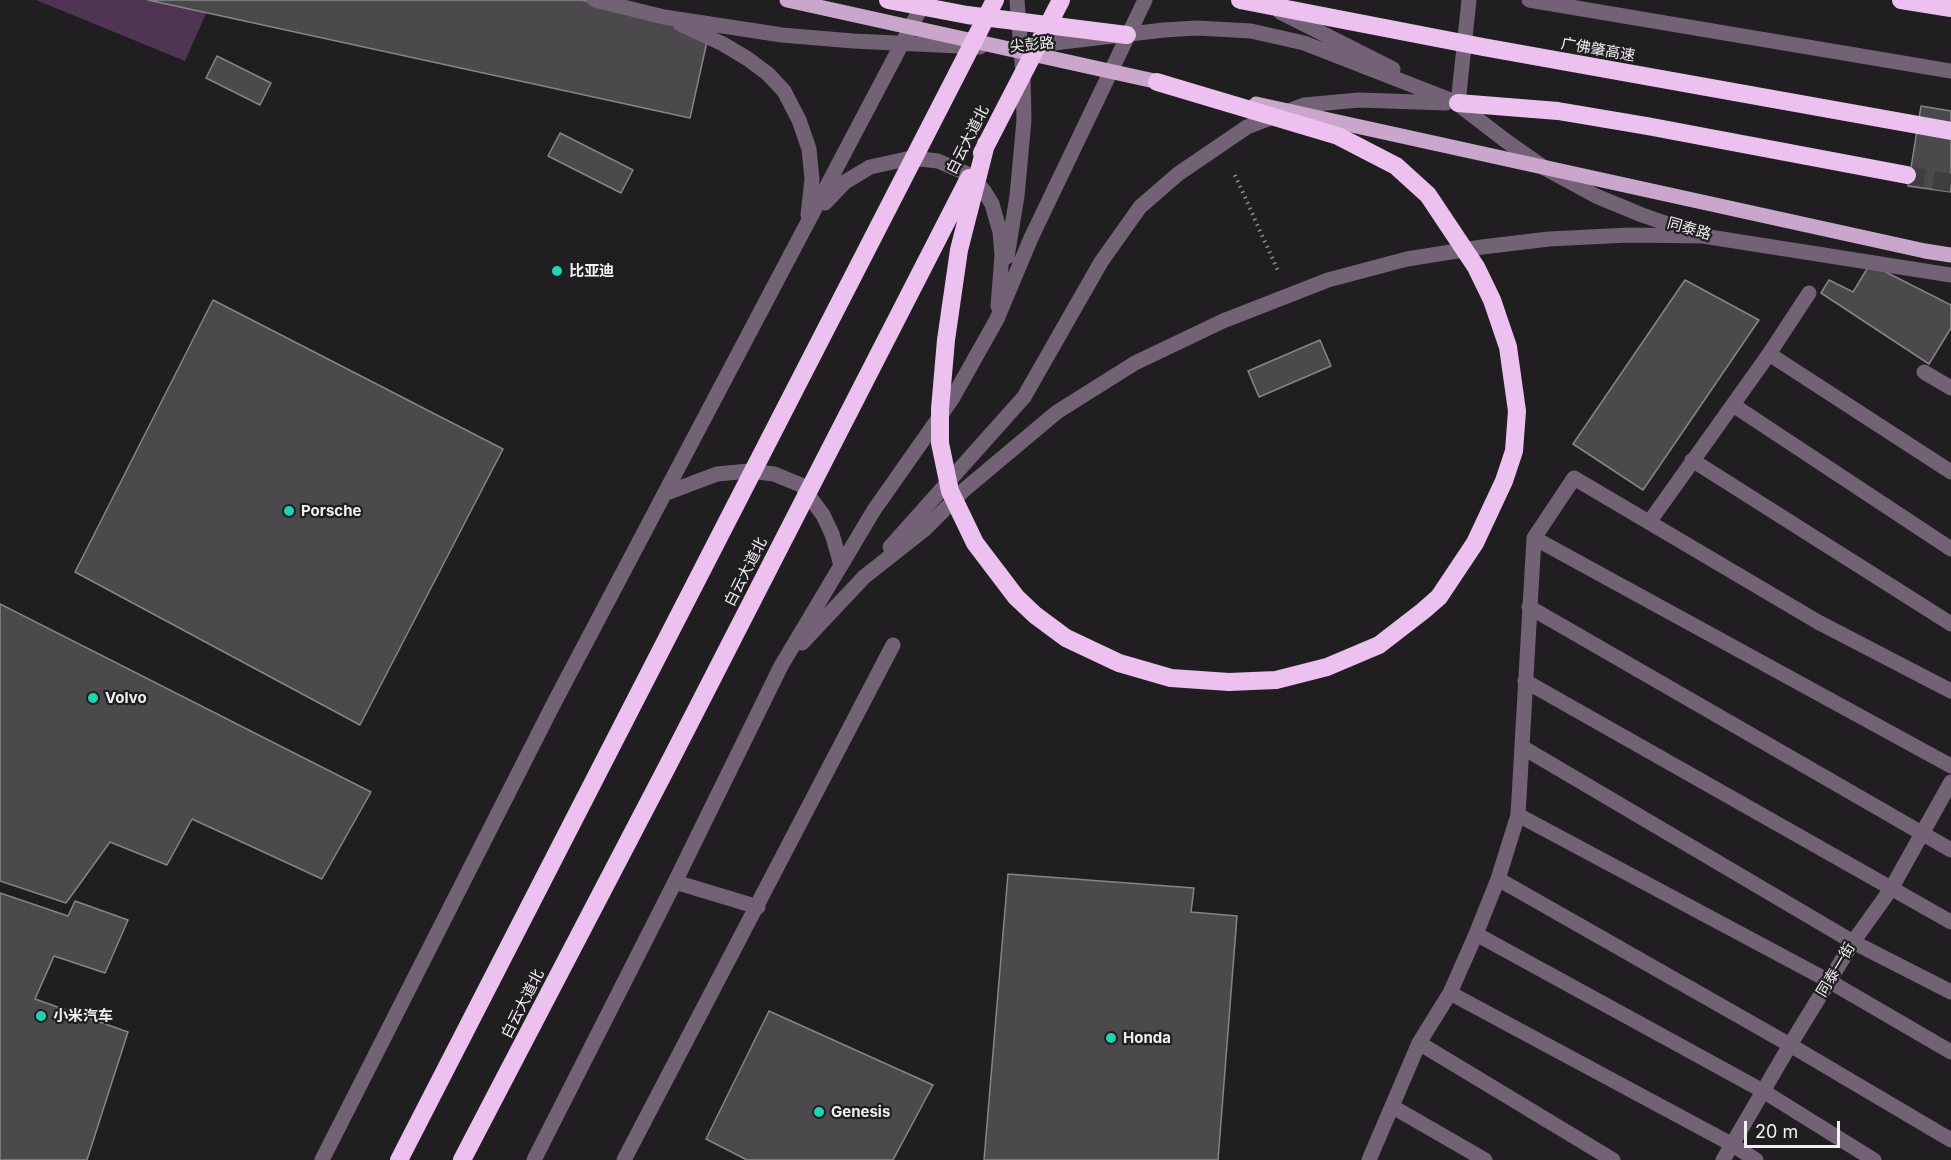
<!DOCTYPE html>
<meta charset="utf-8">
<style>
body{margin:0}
#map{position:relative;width:1951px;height:1160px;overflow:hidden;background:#201e20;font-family:Inter,sans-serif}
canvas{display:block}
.scale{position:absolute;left:1744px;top:1121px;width:96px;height:27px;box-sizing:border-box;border:3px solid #f1f0f1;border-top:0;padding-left:8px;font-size:18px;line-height:21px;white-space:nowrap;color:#f1f0f1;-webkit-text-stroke:4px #201e20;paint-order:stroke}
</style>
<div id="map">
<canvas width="1951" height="1160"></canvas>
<div class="scale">20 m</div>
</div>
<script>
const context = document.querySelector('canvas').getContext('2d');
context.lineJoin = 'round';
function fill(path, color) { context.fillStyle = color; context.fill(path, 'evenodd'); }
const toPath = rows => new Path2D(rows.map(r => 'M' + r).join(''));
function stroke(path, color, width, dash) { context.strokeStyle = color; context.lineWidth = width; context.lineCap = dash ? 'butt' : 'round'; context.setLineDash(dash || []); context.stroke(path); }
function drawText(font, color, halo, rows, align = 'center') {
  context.font = font + ' Inter,"Noto Sans SC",sans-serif'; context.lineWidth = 4.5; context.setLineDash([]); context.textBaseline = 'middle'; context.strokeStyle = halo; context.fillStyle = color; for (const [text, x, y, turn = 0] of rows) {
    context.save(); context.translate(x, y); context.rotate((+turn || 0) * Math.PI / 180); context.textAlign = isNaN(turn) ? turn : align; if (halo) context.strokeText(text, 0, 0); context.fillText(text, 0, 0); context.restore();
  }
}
fill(toPath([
 [36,0,212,0,185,61]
]), '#503453');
const building = toPath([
 [148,0,582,0,710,28,690,118,148,0],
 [217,56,271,83,260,105,206,78,217,56],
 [1921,106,1951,111,1951,192,1908,186,1921,106],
 [560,133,633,170,621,193,548,156,560,133],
 [1870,264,1951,305,1951,328,1929,364,1821,293,1829,280,1853,292,1870,264],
 [1685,280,1759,320,1643,490,1573,444,1685,280],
 [213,300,503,449,360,725,75,572,213,300],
 [1320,340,1331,366,1259,397,1248,371,1320,340],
 [0,604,371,792,322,879,192,819,167,865,110,842,66,903,0,881,0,604],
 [1008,874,1194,888,1191,912,1237,916,1218,1160,984,1160,1008,874],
 [0,893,68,916,75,901,128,920,105,973,54,956,35,999,128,1032,87,1160,0,1160,0,893],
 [769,1011,933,1085,893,1160,747,1160,706,1139,769,1011]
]);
fill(building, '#4c494c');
stroke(building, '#878588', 1.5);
stroke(toPath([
 [1907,175,1951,183]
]), '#3f3e3f', 18, [18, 9]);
stroke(toPath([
 [1235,175,1278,271]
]), '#8d8c8d', 4, [1.5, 4.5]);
stroke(toPath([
 [595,0,664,17,782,35,853,41,980,47],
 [1529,0,1951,71],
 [1280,12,1393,69],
 [680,24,723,44,748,59,768,74,784,91,799,120,809,149,812,179,808,215],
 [1028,46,1164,30,1197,28,1251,31,1304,43,1458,103],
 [1454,101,1506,141,1546,169,1596,196,1642,215,1703,236,1951,275],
 [1458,103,1469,0],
 [825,203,845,182,870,167,911,158,938,161,970,175,984,191,992,204,1000,232,1002,255,998,306],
 [1007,257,1017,196,1024,120,1023,75,1017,0],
 [1769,354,1951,472],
 [1924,372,1951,388],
 [1733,405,1951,549],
 [1692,460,1951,624],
 [664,494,717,474,749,471,774,474,801,485,823,515,832,534,841,565],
 [1650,521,1769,354,1809,293],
 [1534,538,1951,766],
 [890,547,1024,397,1101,262,1140,207,1178,174,1247,127,1304,105,1359,100,1446,103],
 [1529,607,1951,850],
 [802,643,864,577,925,529,964,490,1057,412,1135,363,1223,321,1328,280,1407,259,1482,247,1549,239,1629,235,1703,236],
 [1525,681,1951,922],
 [1522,747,1853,942,1951,992],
 [1518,815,1829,981,1951,1052],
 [1498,879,1790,1045,1951,1140],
 [675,882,758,907],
 [1476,934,1763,1091,1874,1160],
 [1450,993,1733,1145,1756,1160],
 [1419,1043,1613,1160],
 [1393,1107,1485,1160],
 [322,1160,553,705,925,0],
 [534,1160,675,882,781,666,874,510,952,399,997,319,1031,238,1145,0],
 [624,1160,893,645],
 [1369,1160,1419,1043,1450,993,1476,934,1498,879,1518,815,1534,538,1574,478,1818,622,1951,691],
 [1723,1160,1790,1045,1853,942,1891,889,1951,782]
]), '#736275', 15);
stroke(toPath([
 [787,0,1168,84],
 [1256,104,1925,251,1951,255]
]), '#caa6cd', 15);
stroke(toPath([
 [888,0,967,15,1127,35],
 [1240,0,1483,47,1951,131],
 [1901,0,1951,8],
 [1458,103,1558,111,1647,126,1907,175],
 [986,144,959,250,946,340,940,409,940,443,950,491,975,543,1016,597,1035,615,1066,638,1119,663,1171,678,1229,682,1276,680,1327,667,1379,645,1423,611,1439,597,1475,543,1504,481,1514,451,1517,411,1508,347,1492,300,1476,267,1428,195,1396,166,1338,136,1157,82],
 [982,153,1061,0],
 [399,1160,995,0],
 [462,1160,667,767,969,178]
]), '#ecc1f0', 18);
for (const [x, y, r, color] of [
 [557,271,6,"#1ed5b0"],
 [289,511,6,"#1ed5b0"],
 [93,698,6,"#1ed5b0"],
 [41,1016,6,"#1ed5b0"],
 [1111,1038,6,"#1ed5b0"],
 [819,1112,6,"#1ed5b0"]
]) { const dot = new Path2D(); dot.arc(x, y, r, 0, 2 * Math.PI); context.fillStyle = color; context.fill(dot); stroke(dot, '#201e20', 2); }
drawText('15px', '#f1f0f1', '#201e20', [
 ["尖彭路",1032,45,-5],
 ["广佛肇高速",1598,50,10],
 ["白云大道北",968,140,-63],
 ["同泰路",1689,229,16],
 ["白云大道北",746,572,-63],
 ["同泰一街",1836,970,-59],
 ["白云大道北",523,1004,-63]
]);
drawText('bold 15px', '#f1f0f1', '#201e20', [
 ["比亚迪",569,271],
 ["Porsche",301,511],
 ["Volvo",105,698],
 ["小米汽车",53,1016],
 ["Honda",1123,1038],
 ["Genesis",831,1112]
], 'left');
</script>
